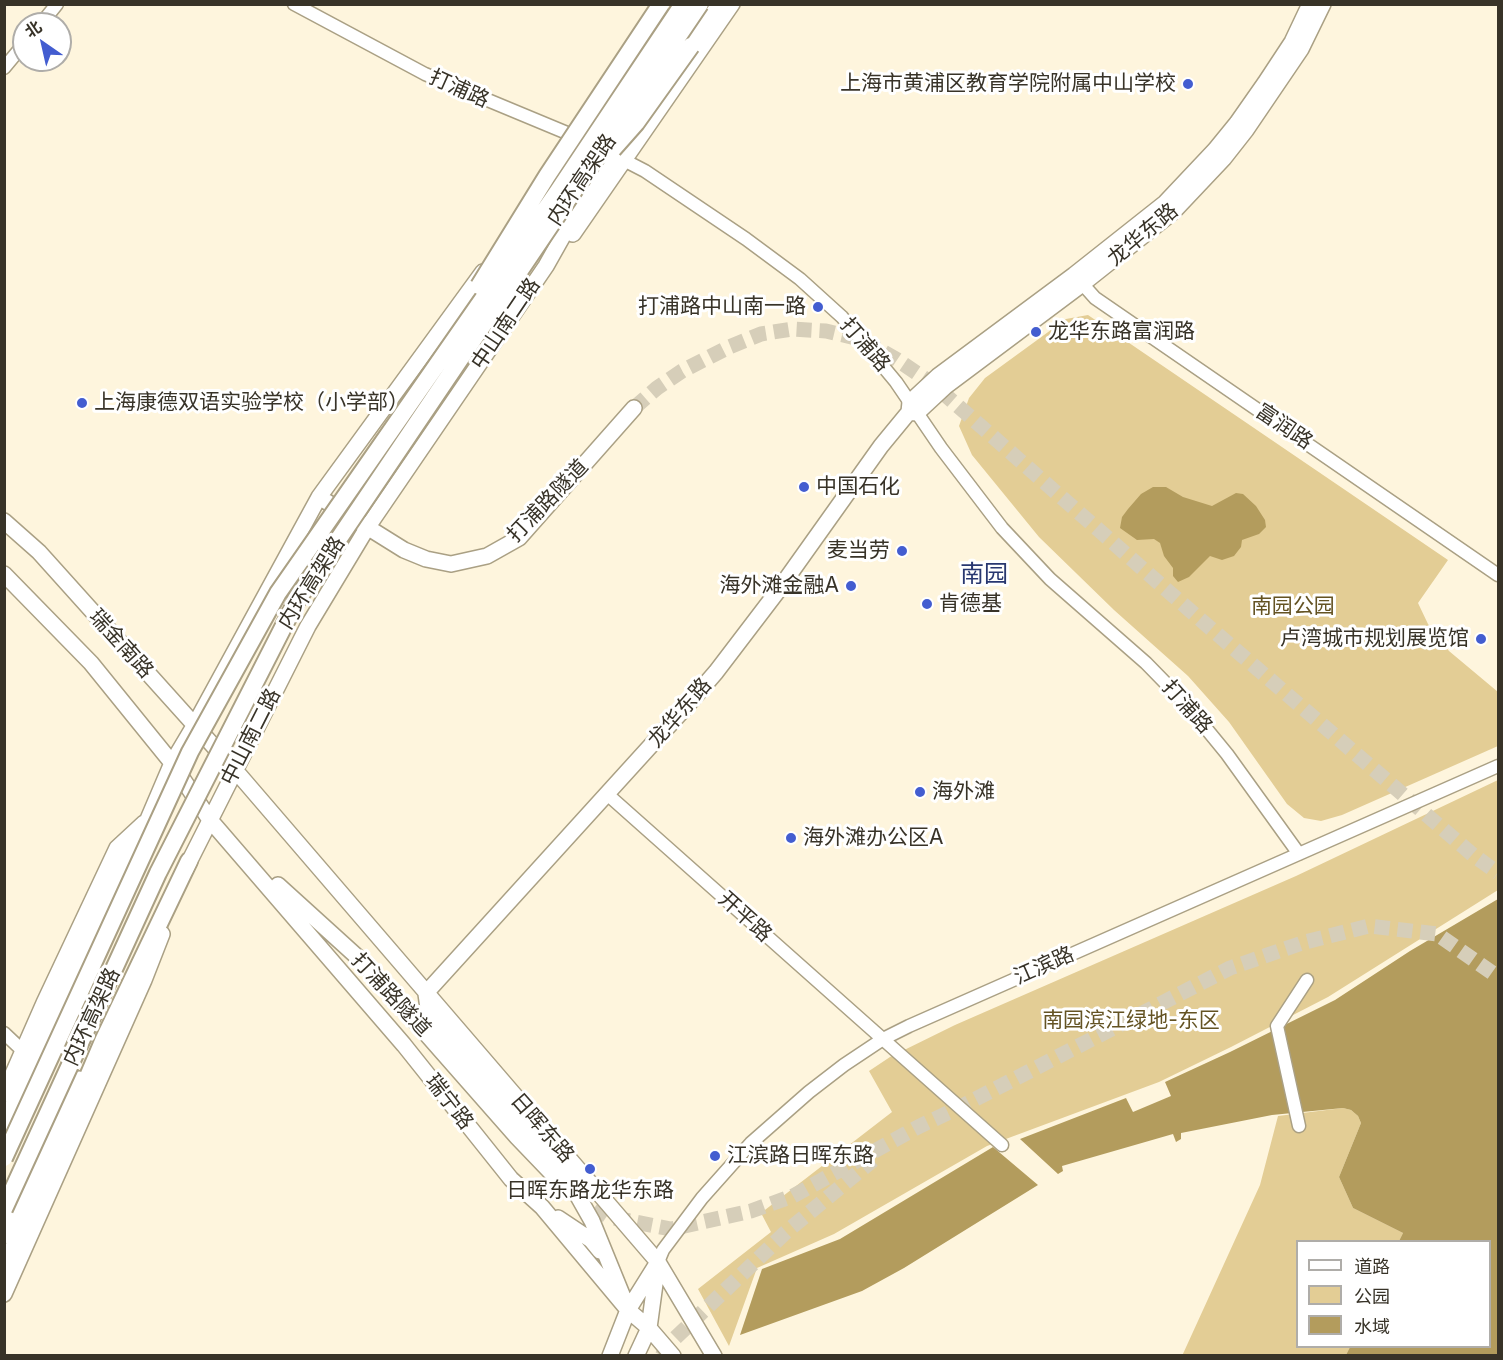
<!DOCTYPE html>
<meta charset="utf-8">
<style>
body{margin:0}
#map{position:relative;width:1503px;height:1360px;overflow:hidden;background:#fef5dd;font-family:Inter,"Noto Sans SC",sans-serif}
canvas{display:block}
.frame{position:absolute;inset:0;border:6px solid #383328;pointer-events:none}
.legend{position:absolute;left:1296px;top:1240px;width:195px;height:108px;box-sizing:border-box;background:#fff;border:2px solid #afada9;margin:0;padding:8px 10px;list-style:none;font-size:18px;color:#383328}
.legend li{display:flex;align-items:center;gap:12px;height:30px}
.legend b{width:30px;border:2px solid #afada9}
.north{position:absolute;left:12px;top:12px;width:60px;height:60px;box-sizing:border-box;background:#fff;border:2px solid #afada9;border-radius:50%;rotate:326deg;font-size:16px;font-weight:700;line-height:24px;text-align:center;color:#383328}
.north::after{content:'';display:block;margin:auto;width:21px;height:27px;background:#435dd0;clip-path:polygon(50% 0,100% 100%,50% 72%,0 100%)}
</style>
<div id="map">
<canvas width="1503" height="1360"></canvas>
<div class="frame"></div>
<ul class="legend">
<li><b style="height:8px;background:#fff"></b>道路</li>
<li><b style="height:16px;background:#e3cd95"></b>公园</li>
<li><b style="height:16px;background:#b39c5d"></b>水域</li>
</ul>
<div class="north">北</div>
</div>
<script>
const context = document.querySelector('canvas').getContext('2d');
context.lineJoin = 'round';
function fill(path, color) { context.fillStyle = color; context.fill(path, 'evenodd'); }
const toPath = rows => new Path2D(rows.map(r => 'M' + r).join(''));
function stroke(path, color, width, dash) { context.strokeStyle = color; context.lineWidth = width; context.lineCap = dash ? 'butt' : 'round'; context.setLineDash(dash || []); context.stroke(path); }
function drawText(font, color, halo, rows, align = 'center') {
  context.font = font + ' Inter,"Noto Sans SC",sans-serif'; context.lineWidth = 6; context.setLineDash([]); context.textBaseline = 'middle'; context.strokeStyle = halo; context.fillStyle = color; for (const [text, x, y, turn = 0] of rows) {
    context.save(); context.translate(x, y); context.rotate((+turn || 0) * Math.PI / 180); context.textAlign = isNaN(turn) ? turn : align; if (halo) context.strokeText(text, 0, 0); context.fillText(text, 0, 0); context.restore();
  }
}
fill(toPath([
 [1088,315,1448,560,1418,603,1428,624,1449,651,1498,692,1498,746,1342,815,1321,821,1304,818,1287,804,1229,722,1188,676,1114,610,1039,537,972,455,959,426,969,398,985,378,1066,319],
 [1498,780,1498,890,1328,997,1231,1047,1159,1082,987,1146,834,1234,757,1268,729,1346,698,1289,771,1232,761,1213,892,1112,869,1071,890,1057,955,1025,1296,876],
 [1343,1108,1351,1110,1358,1116,1361,1123,1339,1177,1353,1208,1403,1233,1399,1241,1298,1242,1298,1346,1350,1347,1346,1355,1182,1356,1260,1185,1278,1116]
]), '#e3cd95');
fill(toPath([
 [1153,487,1166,487,1183,497,1212,506,1236,493,1243,494,1256,506,1265,520,1266,527,1259,534,1242,540,1241,547,1234,556,1222,560,1210,556,1189,577,1178,582,1173,576,1173,568,1164,556,1160,543,1154,539,1137,540,1120,528,1122,517,1128,509,1141,494],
 [1498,899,1498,1355,1346,1355,1350,1347,1490,1346,1490,1242,1399,1241,1403,1233,1353,1208,1339,1177,1361,1123,1358,1116,1351,1110,1343,1108,1272,1115,1181,1133,1181,1139,1176,1142,1173,1134,1062,1166,1063,1171,1058,1174,1020,1139,1126,1098,1133,1112,1171,1096,1165,1082,1230,1052,1335,1000,1410,951],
 [993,1147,1038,1185,904,1268,862,1291,740,1335,762,1269,840,1239]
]), '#b39c5d');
stroke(toPath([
 [634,408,657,388,682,371,729,347,761,334,792,329,826,331,860,339,896,359,933,384,1194,614,1473,855,1498,873],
 [576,1194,609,1217,671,1229,751,1211,793,1196,918,1127,960,1107,1230,968,1305,942,1369,926,1437,934,1498,977],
 [662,1356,669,1344,786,1232,873,1160]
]), '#d6ceb9', 15, [15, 8]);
const minor = toPath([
 [294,4,425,74,579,138],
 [41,24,57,4],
 [4,68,24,44],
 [616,156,645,171,746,239,800,279,842,317,896,382,941,448,1002,528,1050,579,1146,663,1186,704,1227,754,1299,854],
 [1078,279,1095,298,1498,575],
 [607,794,1002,1145],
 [4,1033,23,1051],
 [1299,1126,1277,1026,1307,980],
 [658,1262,663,1250,702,1198,751,1143,809,1092,844,1065,883,1039,909,1026,1498,766]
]);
const major = toPath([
 [569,156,631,68],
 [573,234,732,4],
 [909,412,917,413,946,386,1081,285,1173,212,1224,158,1246,130,1301,49,1323,4],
 [319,497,404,550,426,559,451,564,487,556,519,538,634,408],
 [4,521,39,552,235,770,658,1262,714,1356],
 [4,574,91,663,172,763,210,820,404,1045,511,1179,542,1207,628,1310,649,1328,673,1356],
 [185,870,308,626,367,528,546,266,591,186,622,140],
 [278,885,364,963,517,1137,564,1186],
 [111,906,172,763,194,726,319,497,483,272],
 [426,993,684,709,716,672,777,592,881,446,909,412,910,402,938,376,1074,275,1165,203,1215,150,1237,123,1265,83,1292,42,1310,4],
 [426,994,429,1015,566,1175,592,1221,623,1297],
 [4,1094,44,1003,117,848,144,823],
 [558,1218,591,1240,600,1251],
 [4,1236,44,1149,79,1079],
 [4,1294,144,980,162,934],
 [610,1356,628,1310,658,1262],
 [636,1356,649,1328,657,1269]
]);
const highway = toPath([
 [691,46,720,4],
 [4,1126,120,864,144,830],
 [4,1267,36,1199,104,1039,189,861]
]);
stroke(minor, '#aaa084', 15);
stroke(major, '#aaa084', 18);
stroke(highway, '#aaa084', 20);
stroke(minor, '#fff', 12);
stroke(major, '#fff', 15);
stroke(highway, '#fff', 16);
const highwayBridge = toPath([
 [613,149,636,123,691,46],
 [479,286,547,176,661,4],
 [4,1158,190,752,278,593,558,191,683,4],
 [4,1209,158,873,296,602,700,4]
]);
stroke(highwayBridge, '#aaa084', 20, []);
stroke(highwayBridge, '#fff', 16);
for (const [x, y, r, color] of [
 [1188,84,6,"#435dd0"],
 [818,307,6,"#435dd0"],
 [1036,332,6,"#435dd0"],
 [82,403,6,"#435dd0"],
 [804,487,6,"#435dd0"],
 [902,551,6,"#435dd0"],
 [851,586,6,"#435dd0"],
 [927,604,6,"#435dd0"],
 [1481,639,6,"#435dd0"],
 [920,792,6,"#435dd0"],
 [791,838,6,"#435dd0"],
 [715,1156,6,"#435dd0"],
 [590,1169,6,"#435dd0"]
]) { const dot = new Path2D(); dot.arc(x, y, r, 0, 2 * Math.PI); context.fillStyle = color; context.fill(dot); stroke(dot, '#fff', 2); }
drawText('21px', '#383328', '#fff', [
 ["上海市黄浦区教育学院附属中山学校",1176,84,"right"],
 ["打浦路中山南一路",806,307,"right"],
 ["龙华东路富润路",1048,332],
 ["上海康德双语实验学校（小学部）",94,403],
 ["中国石化",816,487],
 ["麦当劳",890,551,"right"],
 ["海外滩金融A",839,586,"right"],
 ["肯德基",939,604],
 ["卢湾城市规划展览馆",1469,639,"right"],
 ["海外滩",932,792],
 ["海外滩办公区A",803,838],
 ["江滨路日晖东路",727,1156],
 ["日晖东路龙华东路",590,1191,"center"]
], 'left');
drawText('21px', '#383328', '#fff', [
 ["打浦路",459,89,24],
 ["内环高架路",582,180,-56],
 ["龙华东路",1143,235,-40],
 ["中山南二路",506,324,-56],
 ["打浦路",865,345,49],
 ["富润路",1284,427,34],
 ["打浦路隧道",548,501,-46],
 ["内环高架路",312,583,-58],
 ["瑞金南路",121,644,48],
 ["打浦路",1187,707,48],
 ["龙华东路",680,713,-49],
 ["中山南二路",251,737,-63],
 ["开平路",745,917,42],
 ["江滨路",1044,966,-24],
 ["打浦路隧道",391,995,47],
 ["内环高架路",92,1017,-65],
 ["瑞宁路",449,1102,52],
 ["日晖东路",542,1128,49]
]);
drawText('21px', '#645323', '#fff', [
 ["南园公园",1293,607],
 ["南园滨江绿地-东区",1131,1021]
]);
drawText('24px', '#283770', '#fff', [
 ["南园",984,575]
]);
</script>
